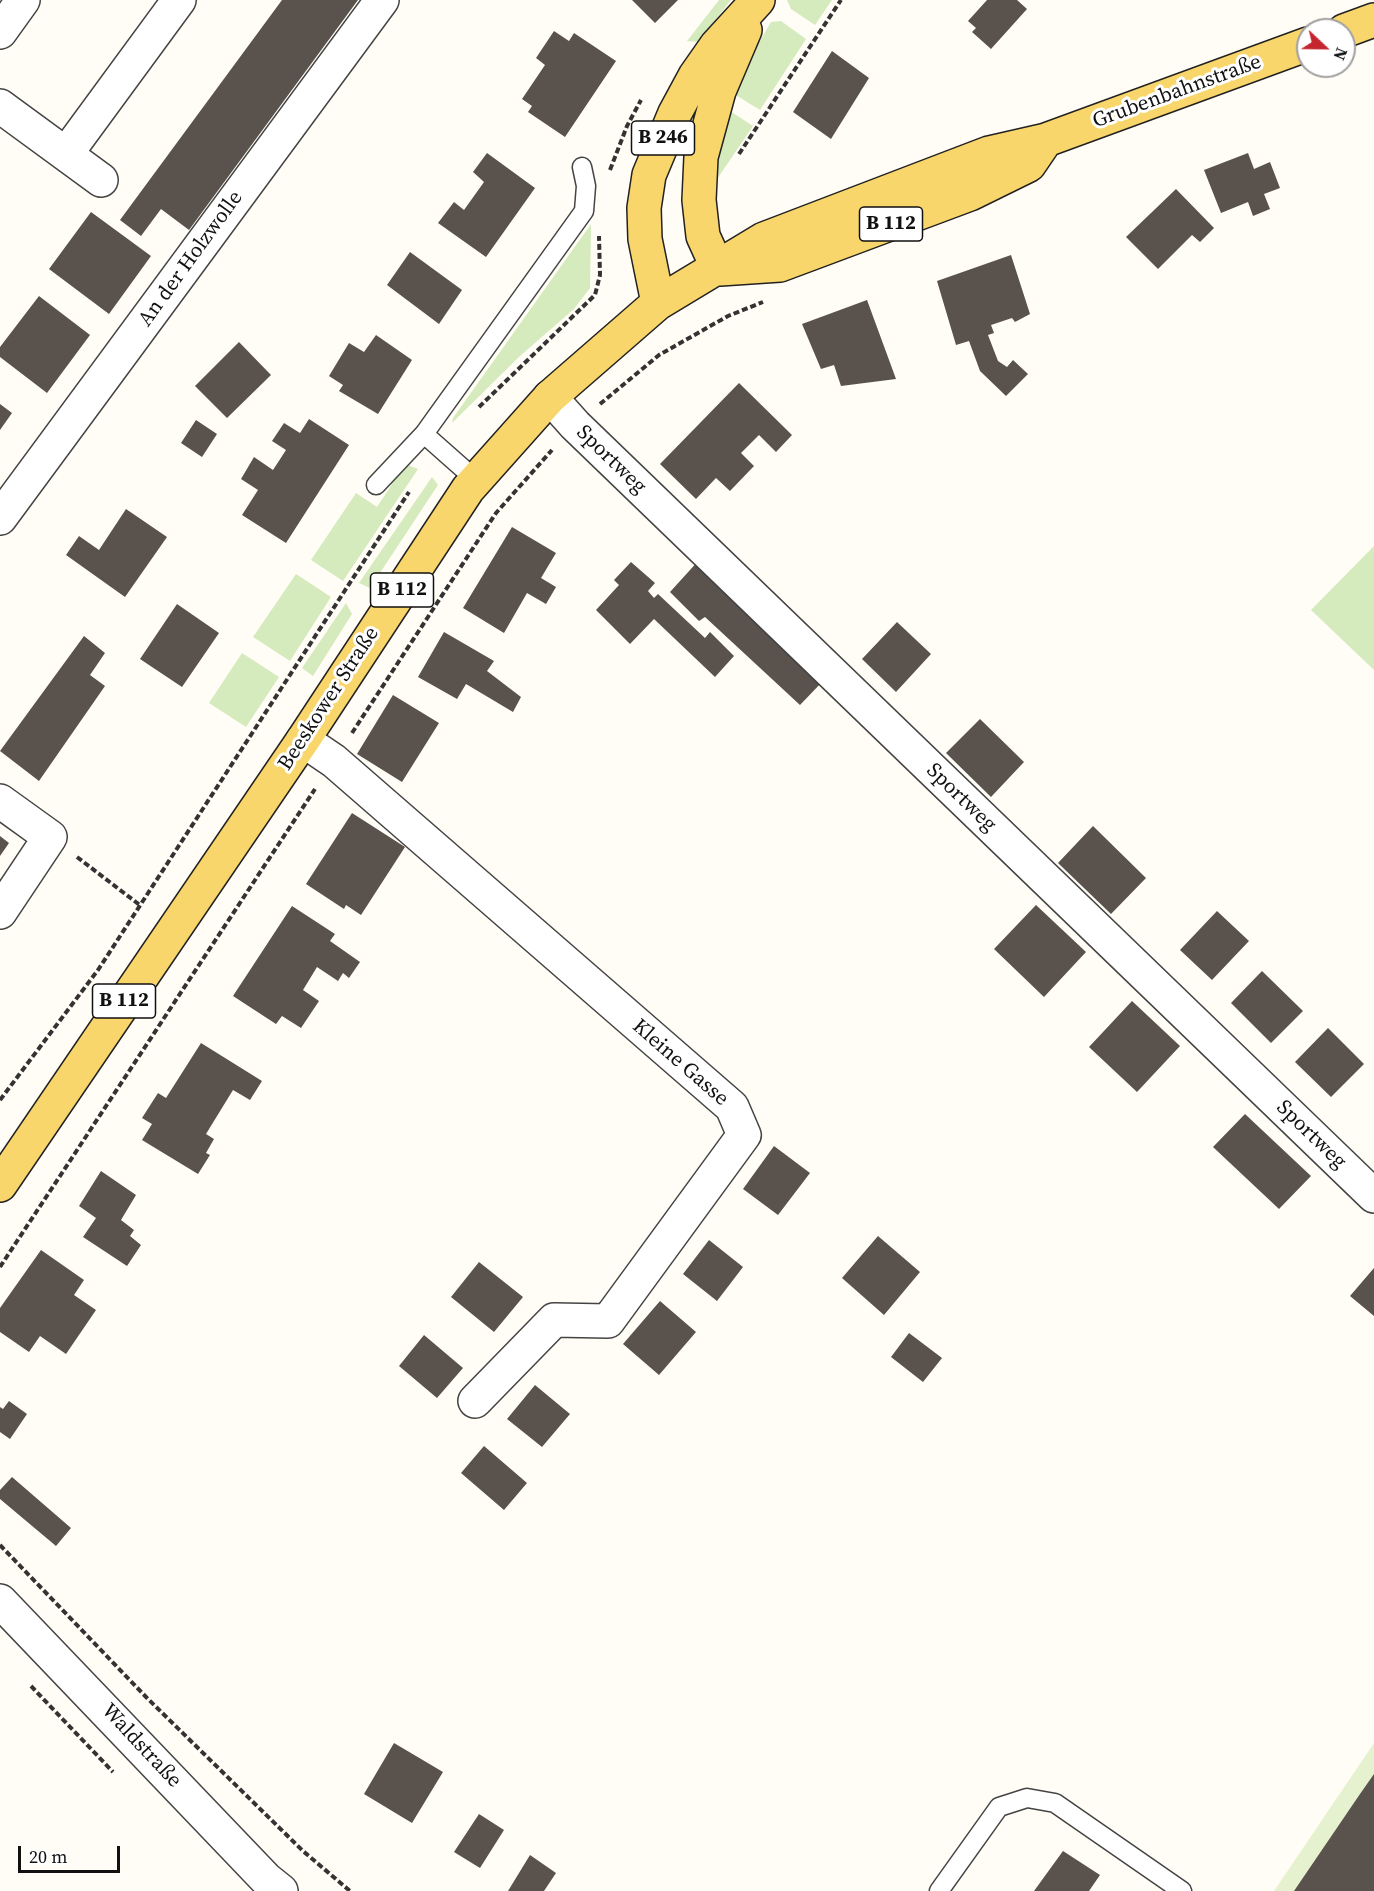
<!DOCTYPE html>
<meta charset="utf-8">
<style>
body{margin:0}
#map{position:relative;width:1374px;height:1891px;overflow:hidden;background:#fffdf5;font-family:"Source Serif 4",serif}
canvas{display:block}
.north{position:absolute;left:1296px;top:18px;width:60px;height:60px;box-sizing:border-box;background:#fff;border:2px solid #a0a0a0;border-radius:50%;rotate:112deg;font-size:16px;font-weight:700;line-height:24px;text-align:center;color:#111}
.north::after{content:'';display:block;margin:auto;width:21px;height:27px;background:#c4262e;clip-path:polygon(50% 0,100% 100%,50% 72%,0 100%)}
.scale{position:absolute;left:18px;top:1846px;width:102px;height:27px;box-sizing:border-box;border:3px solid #111;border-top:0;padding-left:8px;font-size:18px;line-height:21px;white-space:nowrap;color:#111;-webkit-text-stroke:4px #fff;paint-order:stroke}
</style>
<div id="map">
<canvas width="1374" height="1891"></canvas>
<div class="north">N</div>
<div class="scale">20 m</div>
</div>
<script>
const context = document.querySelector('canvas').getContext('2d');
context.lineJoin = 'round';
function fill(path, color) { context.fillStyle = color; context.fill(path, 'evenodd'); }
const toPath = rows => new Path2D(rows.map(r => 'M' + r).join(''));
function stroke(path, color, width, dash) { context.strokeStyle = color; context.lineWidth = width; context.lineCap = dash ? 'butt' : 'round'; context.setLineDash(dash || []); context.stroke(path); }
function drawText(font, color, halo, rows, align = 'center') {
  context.font = font + ' "Source Serif 4",serif'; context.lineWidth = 6; context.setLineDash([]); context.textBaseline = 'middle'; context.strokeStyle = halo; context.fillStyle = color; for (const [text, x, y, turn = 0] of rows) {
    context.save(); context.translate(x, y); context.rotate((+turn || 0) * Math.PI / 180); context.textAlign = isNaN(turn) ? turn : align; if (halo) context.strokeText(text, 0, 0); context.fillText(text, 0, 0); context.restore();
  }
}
fill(toPath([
 [719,0,731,0,698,42,687,41],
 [787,0,832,0,815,25,791,9],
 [781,21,806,39,760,110,734,94,736,81,771,22],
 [730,111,753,126,711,188,710,167],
 [591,224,590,288,574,309,520,356,452,423,453,418],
 [405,464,418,469,343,581,311,560,356,493,377,507],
 [432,477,438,485,370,588,359,583],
 [1374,546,1374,670,1311,610],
 [296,574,331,597,290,661,253,637],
 [346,603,352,614,313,676,302,668],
 [242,653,279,677,246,727,209,703]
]), '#d5ebbd');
fill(toPath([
 [1374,1743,1374,1891,1274,1891]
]), '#e6f2cf');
fill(toPath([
 [282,0,358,0,189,230,161,209,141,236,120,220],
 [632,0,678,0,655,23],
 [987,0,1017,0,1027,9,991,49,972,32,976,28,968,21],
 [554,31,569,41,574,33,616,61,565,137,528,112,532,106,522,99,545,65,536,58],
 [832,51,869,78,831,139,793,112],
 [487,153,535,188,486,257,438,223,454,202,464,210,484,182,473,172],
 [1248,153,1254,169,1270,162,1280,188,1264,194,1270,209,1253,216,1248,202,1221,213,1204,170],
 [1176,189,1214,228,1200,242,1192,235,1158,269,1126,237],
 [91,212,151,256,109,314,49,269],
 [410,252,462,290,439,324,387,285],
 [1011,255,1030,314,1015,322,1012,318,991,325,994,333,988,335,998,361,1007,367,1013,360,1028,374,1006,396,980,371,969,341,956,345,937,281],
 [39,296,90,335,47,393,0,357,0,347],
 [867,300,896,379,841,386,834,365,821,369,802,324],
 [376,335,412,360,378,414,339,391,343,385,329,376,349,343,364,352],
 [239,342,271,375,227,418,195,386],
 [739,383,792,435,776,452,759,435,741,453,754,466,730,491,716,478,696,499,660,464],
 [0,404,12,413,0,430],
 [309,419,349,445,286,543,242,515,258,490,241,479,254,457,273,470,286,450,272,441,284,423,300,433],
 [196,420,217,434,202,457,181,443],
 [126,509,167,537,125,597,66,555,79,536,99,550],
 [512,527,556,553,541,578,556,587,546,604,527,593,504,633,463,608],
 [700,559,824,680,800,705,705,617,699,621,670,592],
 [631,562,655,583,648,591,654,598,658,594,705,638,710,632,734,656,715,677,654,619,630,644,596,610,619,585,614,580],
 [177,604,219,633,182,687,140,659],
 [897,622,931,654,896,692,862,659],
 [444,632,494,661,487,671,521,697,513,712,466,684,457,699,418,677],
 [84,636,105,653,90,675,105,686,39,781,0,751],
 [393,695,439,723,402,782,357,754],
 [980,719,1024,762,991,797,946,753],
 [352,813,405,847,361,915,346,905,344,909,306,884],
 [1093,826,1146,878,1111,914,1058,863],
 [0,836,9,843,0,856],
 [1036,905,1086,952,1044,997,994,949],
 [292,906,335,934,330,941,360,962,349,978,343,973,338,981,317,967,303,990,319,1001,301,1028,282,1016,276,1024,233,996],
 [1217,911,1249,941,1212,980,1180,950],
 [1262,971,1303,1011,1271,1043,1231,1003],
 [1132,1001,1180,1046,1137,1092,1089,1047],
 [1328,1028,1364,1064,1331,1097,1295,1062],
 [201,1043,262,1081,250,1100,233,1090,206,1134,214,1139,206,1153,210,1155,198,1174,142,1140,152,1124,142,1118,158,1093,166,1098],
 [1245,1114,1311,1176,1279,1209,1213,1147],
 [774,1146,810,1173,778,1215,743,1189],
 [101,1171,136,1195,121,1220,134,1230,130,1236,141,1245,127,1266,83,1237,96,1218,79,1206],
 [878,1236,920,1272,884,1315,842,1278],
 [709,1240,743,1267,717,1301,683,1274],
 [41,1250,84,1280,74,1295,96,1310,66,1354,40,1336,29,1352,0,1332,0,1308],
 [479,1262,523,1297,494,1332,451,1297],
 [1374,1268,1374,1316,1350,1296],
 [660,1301,696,1332,659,1375,623,1344],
 [909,1333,942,1358,923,1382,891,1357],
 [424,1335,463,1368,437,1398,399,1366],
 [535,1385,570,1414,542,1447,507,1419],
 [9,1401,27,1414,10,1439,0,1432,0,1407,3,1409],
 [484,1446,527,1483,504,1510,461,1473],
 [12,1477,71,1528,56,1546,0,1499,0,1490],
 [394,1743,443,1772,412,1823,364,1794],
 [1374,1774,1374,1891,1294,1891,1360,1794],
 [479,1814,504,1830,480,1868,454,1852],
 [1063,1851,1100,1875,1089,1891,1034,1891],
 [530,1855,556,1873,544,1891,508,1891]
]), '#5a524d');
const service = toPath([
 [424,434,476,480],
 [376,485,424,434,584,211,586,186,582,167],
 [939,1891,999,1807,1027,1798,1055,1803,1182,1891]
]);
const minor = toPath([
 [0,32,23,0],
 [0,106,101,180],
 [66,154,179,0],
 [550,397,575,425,1374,1196],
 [0,518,382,0],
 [303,740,334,761,732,1107,744,1135,608,1321,554,1320,475,1401],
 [0,801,50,837,0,912],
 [0,1601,266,1879,281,1891]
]);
const primary = toPath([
 [1344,31,1374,20],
 [718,269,703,236,699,200,701,157,719,91,745,30],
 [720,269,780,265,970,194,1029,165,1046,140],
 [658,303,645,239,644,208,649,175,675,113,695,76,716,46,758,0],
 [0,1185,303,740,468,489,550,397,658,303,764,239,989,153,1046,140,1308,44]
]);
stroke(service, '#444', 21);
stroke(minor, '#444', 36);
stroke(primary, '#222', 36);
stroke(toPath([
 [1329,73,1347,66],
 [739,154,841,0],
 [610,170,627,126,641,100],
 [600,404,659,355,728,316,763,302],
 [479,407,595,295,600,275,599,236],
 [352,733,496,513,552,450],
 [77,857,141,906],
 [0,1100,98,970,409,492],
 [0,1267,315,789],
 [0,1545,148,1699,303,1851,350,1891],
 [31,1686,113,1772]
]), '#333', 4, [6, 3]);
stroke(service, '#fff', 18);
stroke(minor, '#fff', 33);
stroke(primary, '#f9d66b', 33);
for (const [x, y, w] of [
 [663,138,63],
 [891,224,63],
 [402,590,63],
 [124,1001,63]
]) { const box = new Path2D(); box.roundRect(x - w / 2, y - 17, w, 34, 4.5); context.fillStyle = '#fff'; context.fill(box); stroke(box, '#111', 1.5); }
drawText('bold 20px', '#111', null, [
 ["B 246",663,138],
 ["B 112",891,224],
 ["B 112",402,590],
 ["B 112",124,1001]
]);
drawText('21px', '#111', '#fff', [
 ["Grubenbahnstraße",1177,92,-20],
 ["An der Holzwolle",191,259,-54],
 ["Sportweg",611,460,44],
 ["Beeskower Straße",329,699,-57],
 ["Sportweg",961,798,44],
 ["Kleine Gasse",680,1063,41],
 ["Sportweg",1311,1135,44],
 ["Waldstraße",141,1746,47]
]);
</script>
